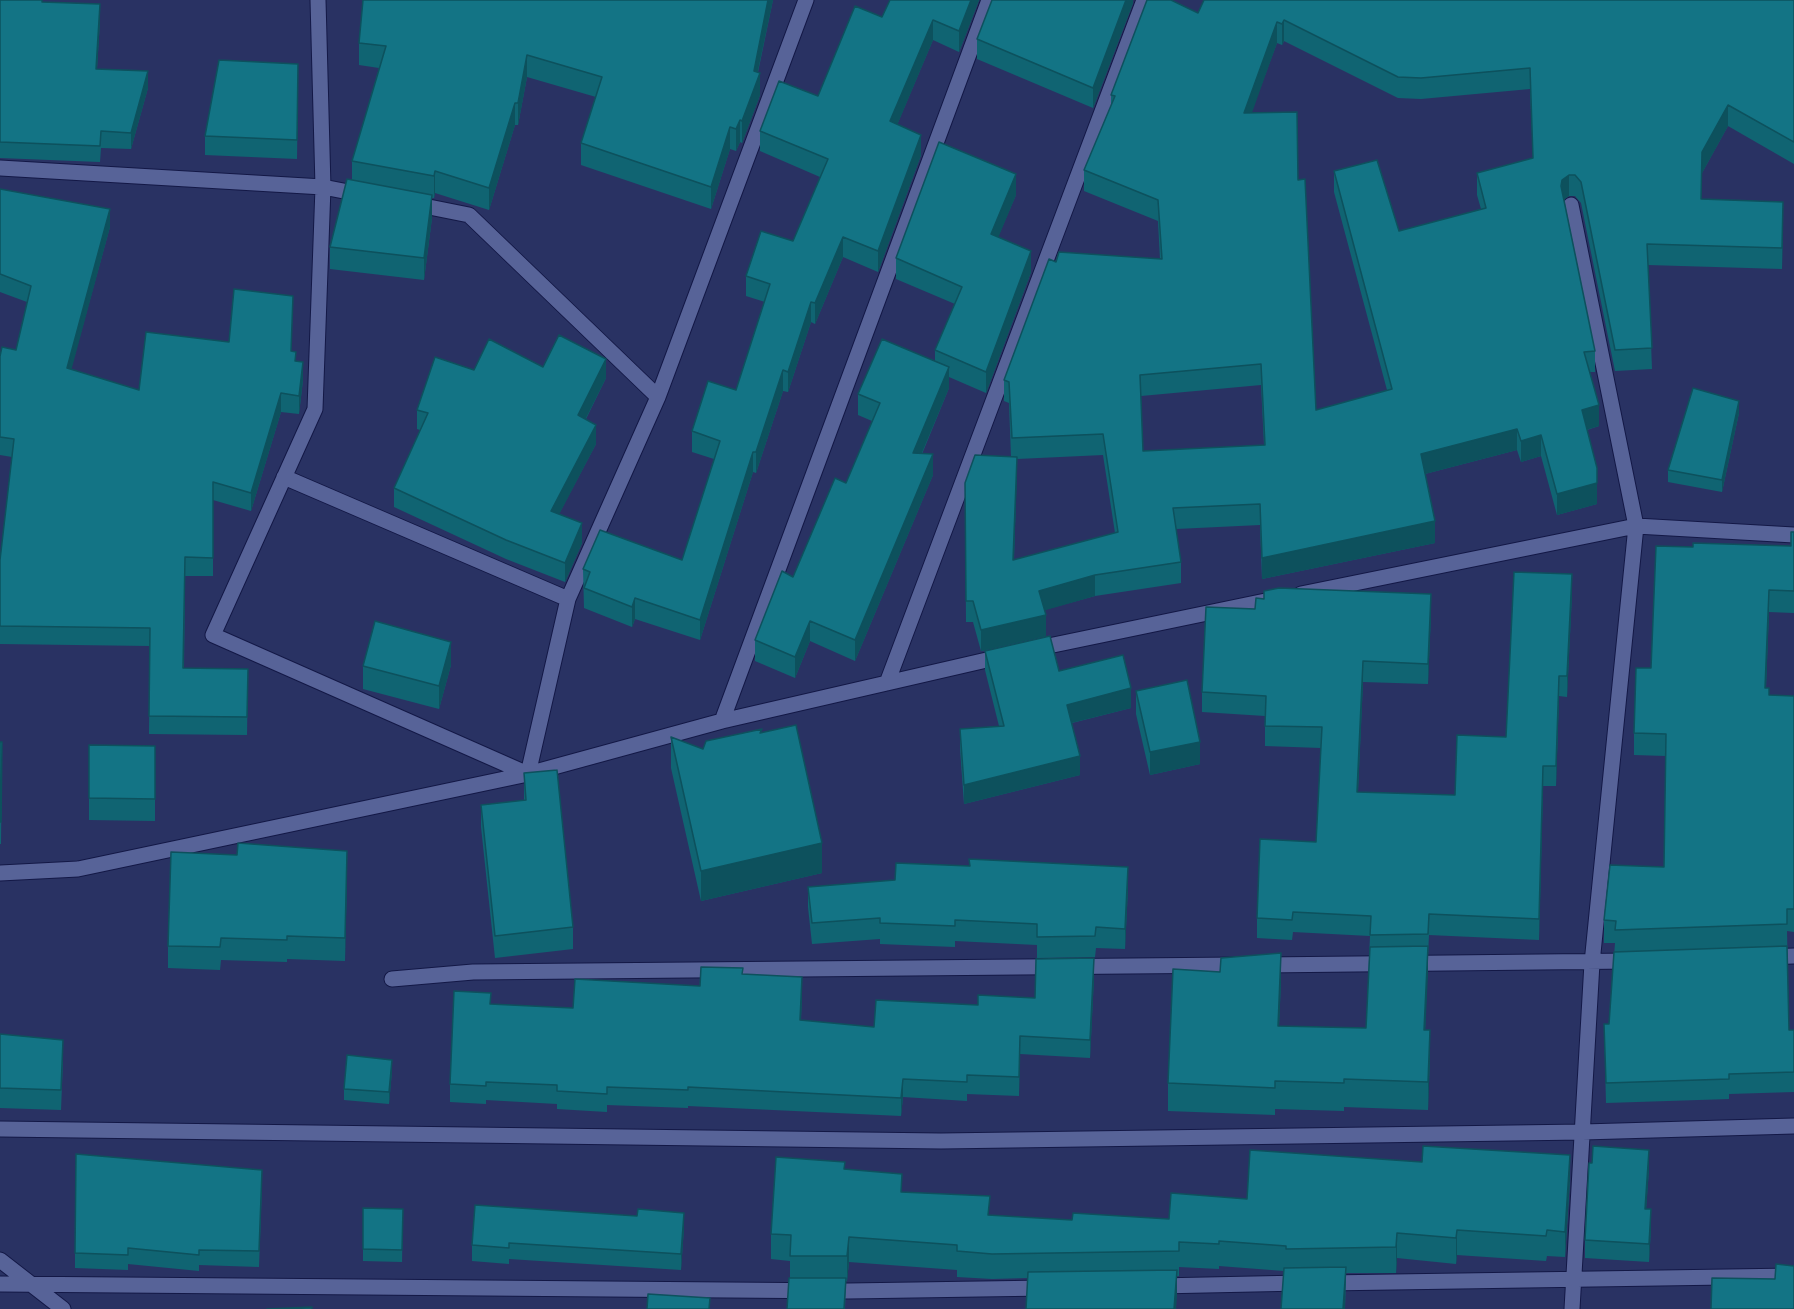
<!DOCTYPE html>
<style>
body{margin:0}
canvas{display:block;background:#293263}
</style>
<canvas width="1794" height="1309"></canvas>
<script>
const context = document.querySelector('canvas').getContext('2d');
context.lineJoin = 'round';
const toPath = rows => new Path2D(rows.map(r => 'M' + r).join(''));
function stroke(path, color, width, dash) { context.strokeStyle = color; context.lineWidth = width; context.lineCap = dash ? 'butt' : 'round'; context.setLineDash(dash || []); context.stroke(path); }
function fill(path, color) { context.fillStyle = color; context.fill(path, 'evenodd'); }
const minor = toPath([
 [318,0,323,187,315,409,213,635,528,774,568,599,658,397,806,0],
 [0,168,323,187,364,195],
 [414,204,469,215,658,397],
 [1571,205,1636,526,1794,535],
 [284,477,568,599],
 [1301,594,1636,526,1592,963,1572,1309],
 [1034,649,1275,599],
 [887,683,1144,0],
 [722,721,989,0],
 [0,873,78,869,528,774,722,721,1004,656],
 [1767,957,1794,956],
 [1263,965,1632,961],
 [392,979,473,972,1239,965],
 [0,1129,941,1141,1583,1132,1794,1126],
 [0,1260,63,1309],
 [1326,1283,1794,1276],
 [0,1284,848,1291,1047,1288],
 [1158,1286,1302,1283]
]);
stroke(minor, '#131846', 17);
stroke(minor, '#576398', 15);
fill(toPath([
 [0,0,42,0,42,2,100,21,97,69,148,88,131,149,101,148,100,162,0,158],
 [363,0,773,0,758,72,760,95,742,143,740,142,736,151,730,149,711,209,581,165,581,143,596,97,527,77,518,125,515,125,489,210,435,193,434,198,432,198,432,218,424,280,330,269,330,247,352,180,352,161,379,68,359,65,359,43],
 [979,0,959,52,933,40,897,125,921,155,878,272,843,257,815,324,811,322,788,392,783,391,756,473,753,472,700,640,635,619,632,627,584,608,583,569,682,560,714,459,692,452,692,431,736,390,765,302,746,296,746,276,793,241,820,177,760,151,760,131,818,96,882,17],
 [1133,0,1133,3,1093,108,977,59,977,39],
 [1794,0,1794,164,1728,126,1702,173,1701,199,1783,223,1782,269,1648,265,1652,369,1615,371,1581,203,1575,196,1569,196,1564,199,1595,351,1595,372,1590,372,1599,426,1587,430,1597,504,1557,515,1541,456,1521,462,1517,450,1425,474,1435,543,1262,579,1260,525,1176,529,1181,562,1181,583,1095,596,1044,610,1046,636,981,651,973,622,966,622,965,483,1011,457,1009,403,1004,401,1004,380,1056,262,1160,259,1158,221,1084,191,1084,170,1111,106,1111,95,1198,13],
 [1284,41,1398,98,1421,99,1530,89,1533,158,1477,173,1477,195,1481,209,1399,231,1334,171,1334,192,1387,390,1316,410,1298,180,1251,113,1277,43,1282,45],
 [1261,385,1264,445,1143,451,1141,396],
 [1103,455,1115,533,1014,560,1017,459],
 [298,83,297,159,205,155,205,136],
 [0,189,110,227,71,369,139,390,292,351,303,380,299,414,281,412,251,511,213,500,213,576,185,576,184,668,248,669,247,735,149,734,150,646,0,644,0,560,12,457,0,455,0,356,16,350,27,302,0,292],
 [1016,195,998,237,1031,272,986,393,949,377,949,388,922,454,933,475,855,661,810,641,795,678,755,661,755,640,793,577,846,483,872,421,858,415,858,394,935,361,935,350,955,304,896,279,896,258],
 [543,367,606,378,586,419,596,444,559,514,582,543,565,582,506,559,394,507,394,488,420,430,417,429,417,410,474,370],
 [1739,413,1722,492,1668,482,1668,470],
 [1794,532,1794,613,1769,612,1766,688,1769,695,1794,696,1794,932,1787,931,1789,1030,1794,1030,1794,1092,1729,1094,1729,1099,1606,1103,1604,1024,1609,1024,1615,943,1604,943,1604,920,1664,867,1666,756,1634,755,1634,733,1651,668,1693,547,1791,546],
 [1572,594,1567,697,1559,696,1556,786,1543,786,1539,940,1429,935,1428,955,1425,1030,1430,1058,1428,1110,1344,1107,1344,1111,1275,1109,1275,1115,1168,1111,1168,1083,1281,981,1279,1026,1366,1028,1370,936,1293,932,1292,940,1257,938,1257,918,1316,842,1321,748,1265,746,1265,716,1202,712,1202,692,1255,609,1431,614,1428,684,1363,682,1358,792,1455,795,1506,737],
 [985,651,1059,671,1131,708,1072,723,1080,775,964,804,960,749,960,729,999,726,985,670],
 [451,665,439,709,363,689,363,666],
 [1136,691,1200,764,1150,775,1136,714],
 [762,733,822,873,701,901,671,768,671,737,703,749],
 [0,742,2,742,1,844,0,844],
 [89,745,155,746,155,821,89,820],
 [524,773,573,927,573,949,495,958,481,827,481,805,524,801],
 [969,859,1128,888,1125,949,1096,948,1095,957,1037,958,1037,945,955,941,955,947,880,944,880,939,812,944,808,907,808,887,895,880,969,866],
 [347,874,345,961,287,959,287,962,221,960,220,970,168,968,168,946],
 [743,974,802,995,801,1020,874,1027,978,1005,1035,998,1094,977,1090,1058,1020,1054,1019,1096,967,1094,967,1101,903,1097,901,1116,688,1106,688,1108,607,1105,607,1112,557,1109,557,1104,486,1100,486,1104,450,1102,450,1084,491,1004,573,1008,700,986],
 [0,1034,63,1060,61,1110,0,1108],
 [392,1071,389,1104,344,1100,344,1089],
 [845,1169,902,1192,990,1215,1072,1220,1169,1219,1247,1199,1570,1180,1565,1257,1547,1256,1546,1261,1457,1255,1456,1264,1397,1258,1396,1273,1346,1273,1345,1309,1281,1309,1284,1271,1219,1266,1219,1269,1179,1267,1179,1276,1177,1276,1177,1296,1028,1278,992,1279,957,1277,957,1270,849,1262,847,1281,846,1281,845,1309,787,1309,790,1278,790,1261,771,1259,771,1234],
 [1649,1169,1646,1209,1651,1228,1649,1262,1585,1258,1585,1240],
 [262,1185,259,1267,199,1265,199,1271,128,1264,128,1270,75,1268,75,1253],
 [363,1208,403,1209,402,1262,363,1261],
 [637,1216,684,1228,681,1270,509,1259,509,1264,472,1261,472,1245]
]), '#106472');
fill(toPath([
 [768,0,773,0,754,89,760,73,760,95,742,143,742,121],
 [971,0,979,0,959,52,959,31],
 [1126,0,1133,0,1133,3,1093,108,1093,88],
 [100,4,100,21,96,85,96,69],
 [933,20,933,40,890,142,890,121],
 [1284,20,1284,41,1282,45,1282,24],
 [1277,22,1277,43,1244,135,1244,113],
 [527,55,527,77,518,125,518,103],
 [148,71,148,88,131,149,131,133],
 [515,103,515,125,489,210,489,188],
 [1728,105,1728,126,1702,173,1701,220,1702,152],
 [740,120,740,142,736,151,736,129],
 [730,127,730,149,711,209,711,187],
 [921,135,921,155,878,272,878,251],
 [435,171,435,193,434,198,434,176],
 [1016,174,1016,195,991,255,991,234],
 [1569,175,1569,196,1562,201,1561,207,1562,180],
 [432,195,432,218,424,280,424,258],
 [1783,202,1783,223,1782,269,1782,248],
 [110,209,110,227,67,386,67,368],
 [843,237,843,257,815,324,815,303],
 [1031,251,1031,272,986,393,986,372],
 [811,302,811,322,788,392,788,372],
 [606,359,606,378,578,434,578,415],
 [303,362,303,380,299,414,299,396],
 [949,367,949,388,913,474,913,453],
 [783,370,783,391,756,473,756,452],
 [281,393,281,412,251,511,251,493],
 [1739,401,1739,413,1722,492,1722,480],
 [1599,405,1599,426,1582,431,1582,410],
 [596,425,596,444,551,530,551,511],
 [1517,429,1517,450,1421,475,1421,454],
 [1541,435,1541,456,1521,462,1521,441],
 [753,452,753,472,700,640,700,620],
 [933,454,933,475,855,661,855,640],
 [1017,457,1017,478,1013,581,1013,560],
 [1597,483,1597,504,1557,515,1557,494],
 [1435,521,1435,543,1262,579,1262,558],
 [582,523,582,543,565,582,565,563],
 [1572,574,1572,594,1567,697,1567,676],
 [1095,575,1095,596,1039,612,1039,591],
 [1769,590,1769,612,1765,711,1765,688],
 [1431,594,1431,614,1428,684,1428,664],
 [635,598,635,619,632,627,632,607],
 [1046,615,1046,636,981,651,981,630],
 [810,621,810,641,795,678,795,657],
 [451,642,451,665,439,709,439,686],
 [1363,661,1363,682,1357,813,1357,792],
 [1559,676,1559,696,1556,786,1556,766],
 [1131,688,1131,708,1067,724,1067,705],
 [1200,742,1200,764,1150,775,1150,752],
 [1080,756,1080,775,964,804,964,785],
 [1543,766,1543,786,1539,940,1539,919],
 [822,843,822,873,701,901,701,871],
 [347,851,347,874,345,961,345,938],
 [1128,867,1128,888,1125,949,1125,929],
 [1428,946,1428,974,1424,1058,1424,1030],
 [1281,953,1281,981,1278,1054,1278,1026],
 [1094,958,1094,977,1090,1058,1090,1040],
 [802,977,802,995,800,1039,800,1020],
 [1430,1030,1430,1058,1428,1110,1428,1082],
 [1020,1036,1020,1054,1019,1096,1019,1077],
 [392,1060,392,1071,389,1104,389,1092],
 [903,1079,903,1097,901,1116,901,1098],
 [1649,1150,1649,1169,1645,1227,1645,1209],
 [1570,1155,1570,1180,1565,1257,1565,1232],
 [1651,1209,1651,1228,1649,1262,1649,1244],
 [684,1213,684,1228,681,1270,681,1254],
 [1457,1230,1457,1255,1456,1264,1456,1238],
 [1397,1233,1397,1258,1396,1273,1396,1247],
 [849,1237,849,1262,847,1281,847,1256],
 [1346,1267,1345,1309,1343,1309],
 [1177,1270,1177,1296,1176,1309,1174,1309]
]), '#0d515d');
const building = toPath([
 [0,0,42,0,42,2,100,4,96,69,148,71,131,133,101,131,100,146,0,142,0,0],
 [363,0,768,0,754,71,760,73,742,121,740,120,736,129,730,127,711,187,581,143,602,77,527,55,518,103,515,103,489,188,435,171,434,176,352,161,386,46,359,43,363,0],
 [890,0,971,0,959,31,933,20,890,121,921,135,878,251,843,237,815,303,811,302,788,372,783,370,756,452,753,452,700,620,635,598,632,607,584,588,590,572,583,569,600,530,682,560,720,441,692,431,708,381,736,390,770,284,746,276,761,231,793,241,828,159,760,131,779,81,818,96,855,6,882,17,890,0],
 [992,0,1126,0,1093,88,977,39,992,0],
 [1147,0,1171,0,1198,13,1204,0,1794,0,1794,142,1728,105,1702,152,1701,199,1783,202,1782,248,1647,244,1652,348,1615,350,1581,182,1575,175,1569,175,1562,180,1561,186,1595,351,1584,352,1599,405,1582,410,1597,468,1597,483,1557,494,1541,435,1521,441,1517,429,1421,454,1435,521,1262,558,1260,504,1173,508,1181,562,1095,575,1039,591,1046,615,981,630,973,601,966,601,965,483,975,455,1017,457,1013,560,1118,532,1103,434,1012,438,1009,382,1004,380,1049,259,1056,262,1059,252,1162,259,1158,200,1084,170,1115,96,1111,95,1147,0],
 [1284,20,1398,77,1421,78,1530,68,1533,158,1477,173,1486,208,1399,231,1377,160,1334,171,1392,389,1316,410,1305,179,1298,180,1297,112,1244,113,1277,22,1282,24,1284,20],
 [1261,364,1265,445,1143,451,1140,375,1261,364],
 [219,60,298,64,297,140,205,136,219,60],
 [939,142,1016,174,991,234,1031,251,986,372,935,350,962,287,896,258,939,142],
 [347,179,432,195,424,258,330,247,347,179],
 [0,189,110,209,67,368,139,390,146,332,229,342,234,289,293,296,291,351,296,352,295,361,303,362,299,396,281,393,251,493,213,482,213,558,185,557,183,668,248,669,247,717,149,716,150,628,0,626,0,560,14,439,0,437,0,356,2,347,16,350,31,286,0,274,0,189],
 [559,335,606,359,578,415,596,425,551,511,582,523,565,563,506,540,394,488,428,413,417,410,435,357,474,370,489,339,543,367,559,335],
 [882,339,949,367,913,453,933,454,855,640,810,621,795,657,755,640,782,571,793,577,835,478,846,483,880,403,858,394,882,339],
 [1693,388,1739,401,1722,480,1668,470,1693,388],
 [1791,532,1794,532,1794,591,1769,590,1765,688,1769,688,1769,695,1794,696,1794,909,1787,909,1787,924,1615,930,1616,921,1604,920,1610,865,1664,867,1666,734,1634,733,1636,668,1651,668,1656,546,1693,547,1693,543,1791,546,1791,532],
 [1514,572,1572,574,1567,676,1559,676,1556,766,1543,766,1539,919,1429,914,1428,934,1370,935,1371,916,1293,912,1292,920,1257,918,1260,839,1316,842,1322,727,1265,726,1266,696,1202,692,1206,607,1255,609,1256,598,1264,599,1264,591,1279,588,1431,594,1428,664,1363,661,1357,792,1455,795,1457,735,1506,737,1514,572],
 [375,621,451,642,439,686,363,666,375,621],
 [1050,636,1059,671,1123,655,1131,688,1067,705,1080,756,964,785,960,729,1004,726,985,651,1050,636],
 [1187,680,1200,742,1150,752,1136,691,1187,680],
 [796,725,822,843,701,871,671,737,703,749,706,741,762,729,760,733,796,725],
 [0,742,2,742,1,822,0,822,0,742],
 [89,745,155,746,155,799,89,798,89,745],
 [557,770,573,927,495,936,481,805,526,800,524,773,557,770],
 [238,843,347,851,345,938,287,936,287,940,221,938,220,947,168,946,171,852,237,855,238,843],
 [969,859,1128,867,1125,929,1096,927,1095,936,1037,937,1037,924,955,920,955,926,880,923,880,918,812,923,808,887,895,880,896,863,970,866,969,859],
 [1428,946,1424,1030,1430,1030,1428,1082,1344,1079,1344,1083,1275,1081,1275,1088,1168,1083,1173,969,1220,972,1221,958,1281,953,1278,1026,1366,1028,1370,947,1428,946],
 [1787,946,1789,1030,1794,1030,1794,1072,1729,1074,1729,1079,1606,1083,1604,1024,1609,1024,1614,952,1787,946],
 [1094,958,1090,1040,1020,1036,1019,1077,967,1075,967,1082,903,1079,901,1098,688,1087,688,1090,607,1087,607,1094,557,1091,557,1085,486,1082,486,1086,450,1084,454,991,491,993,490,1004,573,1008,575,979,700,986,701,967,743,968,742,974,802,977,800,1020,874,1027,876,1000,978,1005,978,995,1035,998,1036,959,1094,958],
 [0,1034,63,1040,61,1090,0,1088,0,1034],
 [347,1055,392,1060,389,1092,344,1089,347,1055],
 [1423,1146,1570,1155,1565,1232,1547,1230,1546,1236,1457,1230,1456,1238,1397,1233,1396,1247,1286,1249,1286,1246,1219,1241,1219,1244,1179,1242,1179,1251,992,1254,957,1251,957,1245,849,1237,847,1256,790,1256,791,1235,771,1234,776,1157,845,1162,844,1169,902,1174,901,1192,990,1196,988,1215,1072,1220,1073,1213,1169,1219,1171,1193,1247,1199,1250,1150,1422,1162,1423,1146],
 [1593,1146,1649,1150,1645,1209,1651,1209,1649,1244,1585,1240,1589,1163,1592,1163,1593,1146],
 [76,1154,262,1170,259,1251,199,1250,199,1255,128,1248,128,1255,75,1253,76,1154],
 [475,1205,637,1216,638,1209,684,1213,681,1254,509,1243,509,1248,472,1245,475,1205],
 [363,1208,403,1209,402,1250,363,1249,363,1208],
 [1776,1264,1794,1266,1794,1309,1711,1309,1712,1278,1775,1279,1776,1264],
 [1346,1267,1343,1309,1281,1309,1284,1268,1346,1267],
 [1177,1270,1174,1309,1026,1309,1028,1272,1177,1270],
 [789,1278,846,1278,844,1309,787,1309,789,1278],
 [648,1294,710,1298,709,1309,647,1309,648,1294],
 [312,1307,312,1309,267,1309,312,1307]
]);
fill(building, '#137485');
stroke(building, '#0d515d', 1.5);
</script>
